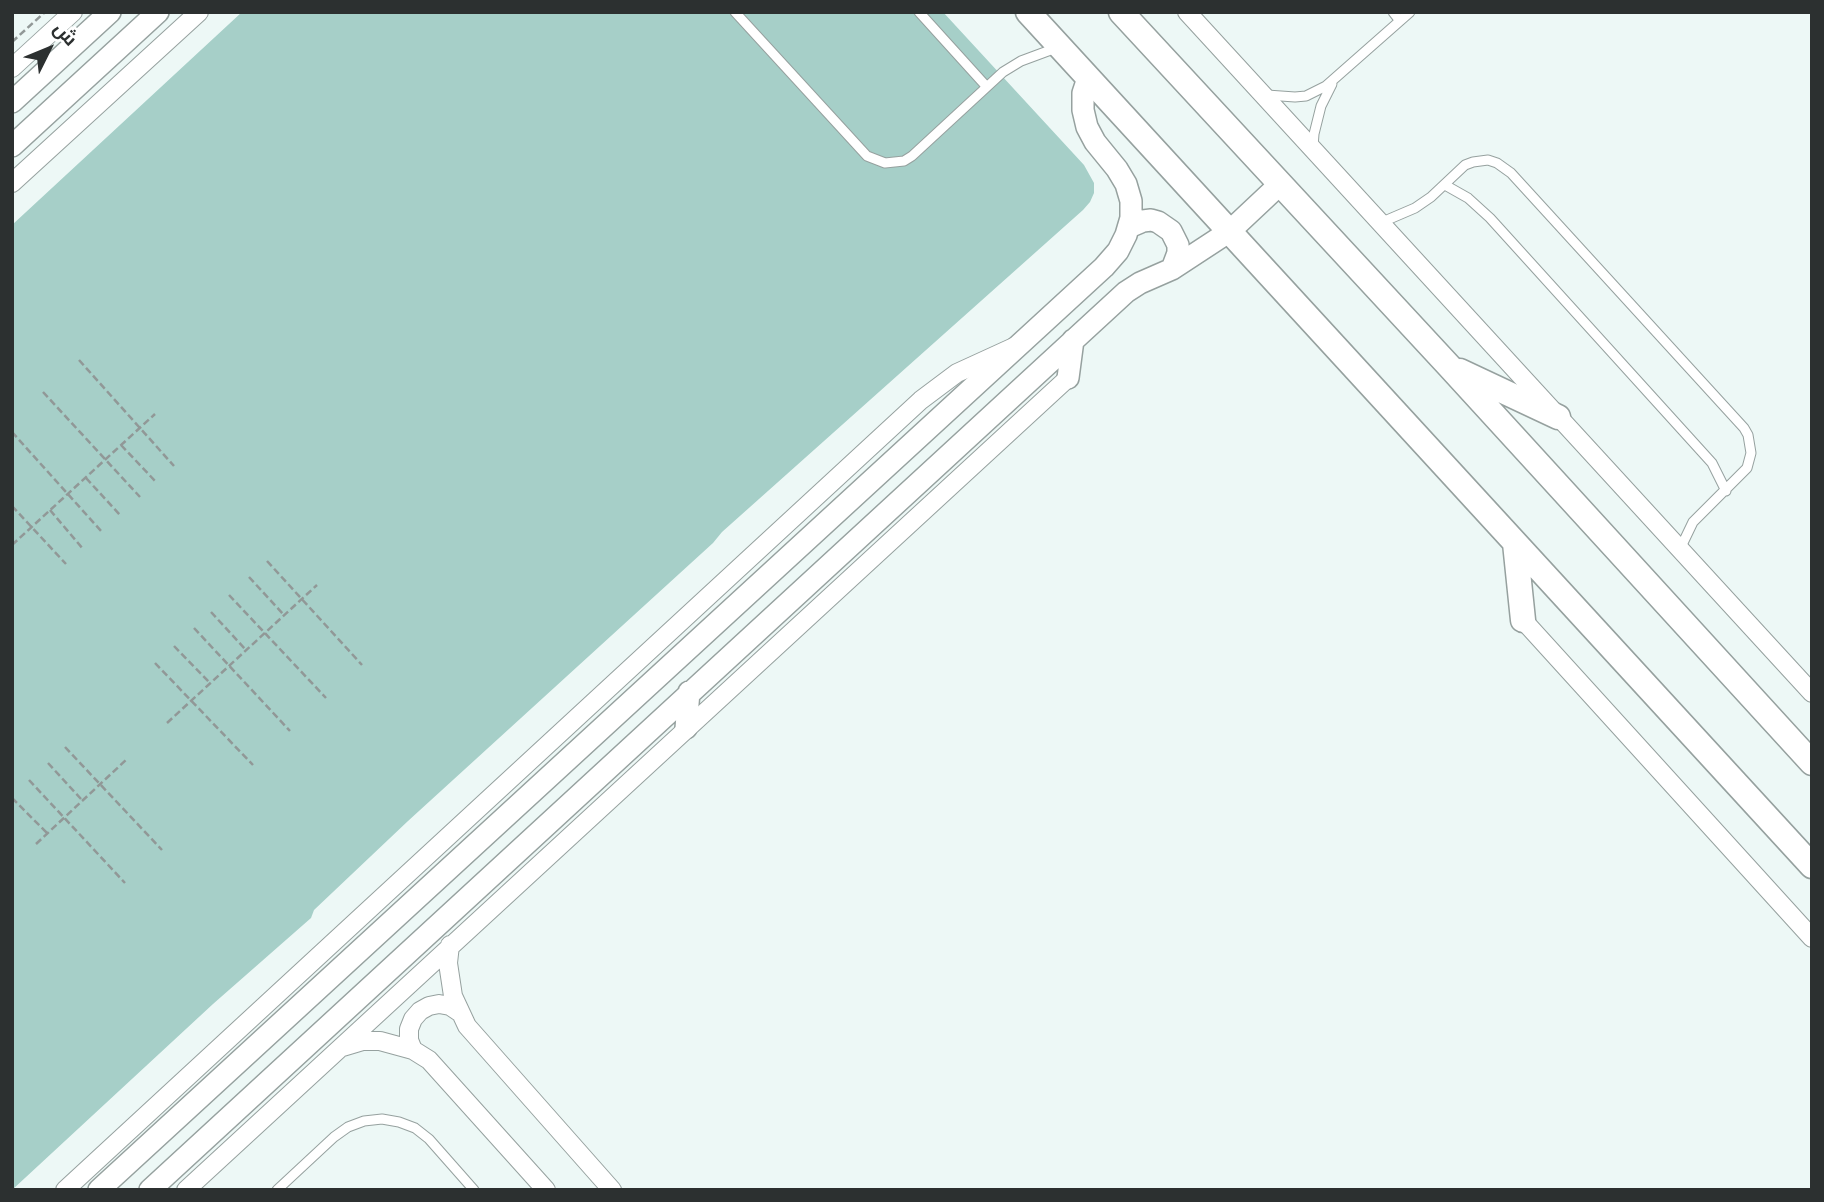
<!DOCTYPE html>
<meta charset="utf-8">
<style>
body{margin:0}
#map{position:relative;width:1824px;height:1202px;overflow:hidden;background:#edf8f6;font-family:"Source Sans 3",Cairo,sans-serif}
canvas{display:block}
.frame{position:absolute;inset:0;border:14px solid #2c3030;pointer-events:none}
.north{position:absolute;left:14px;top:14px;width:70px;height:70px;-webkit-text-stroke:5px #fff;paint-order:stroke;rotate:47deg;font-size:19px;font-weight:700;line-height:28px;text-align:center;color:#2c3030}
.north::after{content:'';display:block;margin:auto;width:24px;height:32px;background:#2c3030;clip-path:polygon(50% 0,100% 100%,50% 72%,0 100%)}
</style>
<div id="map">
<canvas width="1824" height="1202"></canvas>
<div class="frame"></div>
<div class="north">ش</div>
</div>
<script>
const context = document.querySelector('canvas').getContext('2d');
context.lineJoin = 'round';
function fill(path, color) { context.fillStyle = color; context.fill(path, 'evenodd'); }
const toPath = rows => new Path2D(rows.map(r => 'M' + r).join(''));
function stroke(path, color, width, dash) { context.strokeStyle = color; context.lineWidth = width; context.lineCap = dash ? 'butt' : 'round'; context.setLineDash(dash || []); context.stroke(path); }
fill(toPath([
 [242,12,943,12,1084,165,1094,183,1094,193,1090,202,1083,210,722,532,713,543,408,821,314,910,311,918,213,1004,12,1190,12,225]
]), '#a6cfc8');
const service = toPath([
 [735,12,867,156,885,163,904,161,912,156,1003,72,1021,61,1056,48],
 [919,12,986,86],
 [1393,12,1400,21],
 [1267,95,1295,97,1306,96,1326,86,1410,12],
 [1313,147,1314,134,1321,106,1332,84],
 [1445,185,1468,198,1490,218,1712,463,1726,491],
 [1380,223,1415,208,1431,197,1465,165,1473,162,1488,160,1497,163,1511,173,1744,428,1748,435,1751,453,1747,468,1693,522,1680,549],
 [277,1190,334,1137,348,1127,364,1121,382,1119,399,1122,415,1128,429,1139,474,1190]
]);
const minor = toPath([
 [1187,12,1812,693],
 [12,68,73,12],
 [12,183,199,12],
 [1523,620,1812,938],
 [450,945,448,963,453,996,467,1026,612,1190],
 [343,1047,363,1041,380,1041,413,1050,429,1060,546,1190],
 [413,1050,409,1040,409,1029,413,1019,420,1011,429,1006,439,1004,450,1006,459,1012],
 [65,1190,921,400,957,373,1016,346],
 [186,1190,1068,378]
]);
const tertiary = toPath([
 [12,102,110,12],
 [12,146,158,12],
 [1129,227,1143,221,1151,220,1158,222,1171,231,1178,245,1178,253,1172,269],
 [1068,378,1073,340],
 [686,728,689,692],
 [99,1190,1104,267,1118,251,1126,235,1131,218,1131,201,1126,184,1117,169,1095,142,1087,127,1083,110,1083,93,1088,78],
 [150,1190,1126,292,1140,283,1172,269,1230,231,1279,185]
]);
const secondary = toPath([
 [1028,12,1812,866],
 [1121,12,1449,366,1812,763],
 [1460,371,1558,417],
 [1515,543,1523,620]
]);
stroke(service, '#96a19f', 11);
stroke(minor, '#96a19f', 20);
stroke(tertiary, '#96a19f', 24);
stroke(secondary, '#96a19f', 27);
stroke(toPath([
 [12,42,45,12],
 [79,360,174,466],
 [43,392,140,497],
 [12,432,102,532],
 [121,445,156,482],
 [86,478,120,515],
 [12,506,66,564],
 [50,510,83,549],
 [12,545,155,414],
 [267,561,362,665],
 [249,577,284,615],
 [229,595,326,698],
 [211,612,246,650],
 [194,628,290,731],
 [174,646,210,683],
 [155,663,253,765],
 [167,723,317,585],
 [65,747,162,850],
 [48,763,81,799],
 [29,780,125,883],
 [12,798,47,833],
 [36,844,127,759]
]), '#919897', 2.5, [7, 3.5]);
stroke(service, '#fff', 9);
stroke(minor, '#fff', 18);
stroke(tertiary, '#fff', 21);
stroke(secondary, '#fff', 24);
</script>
